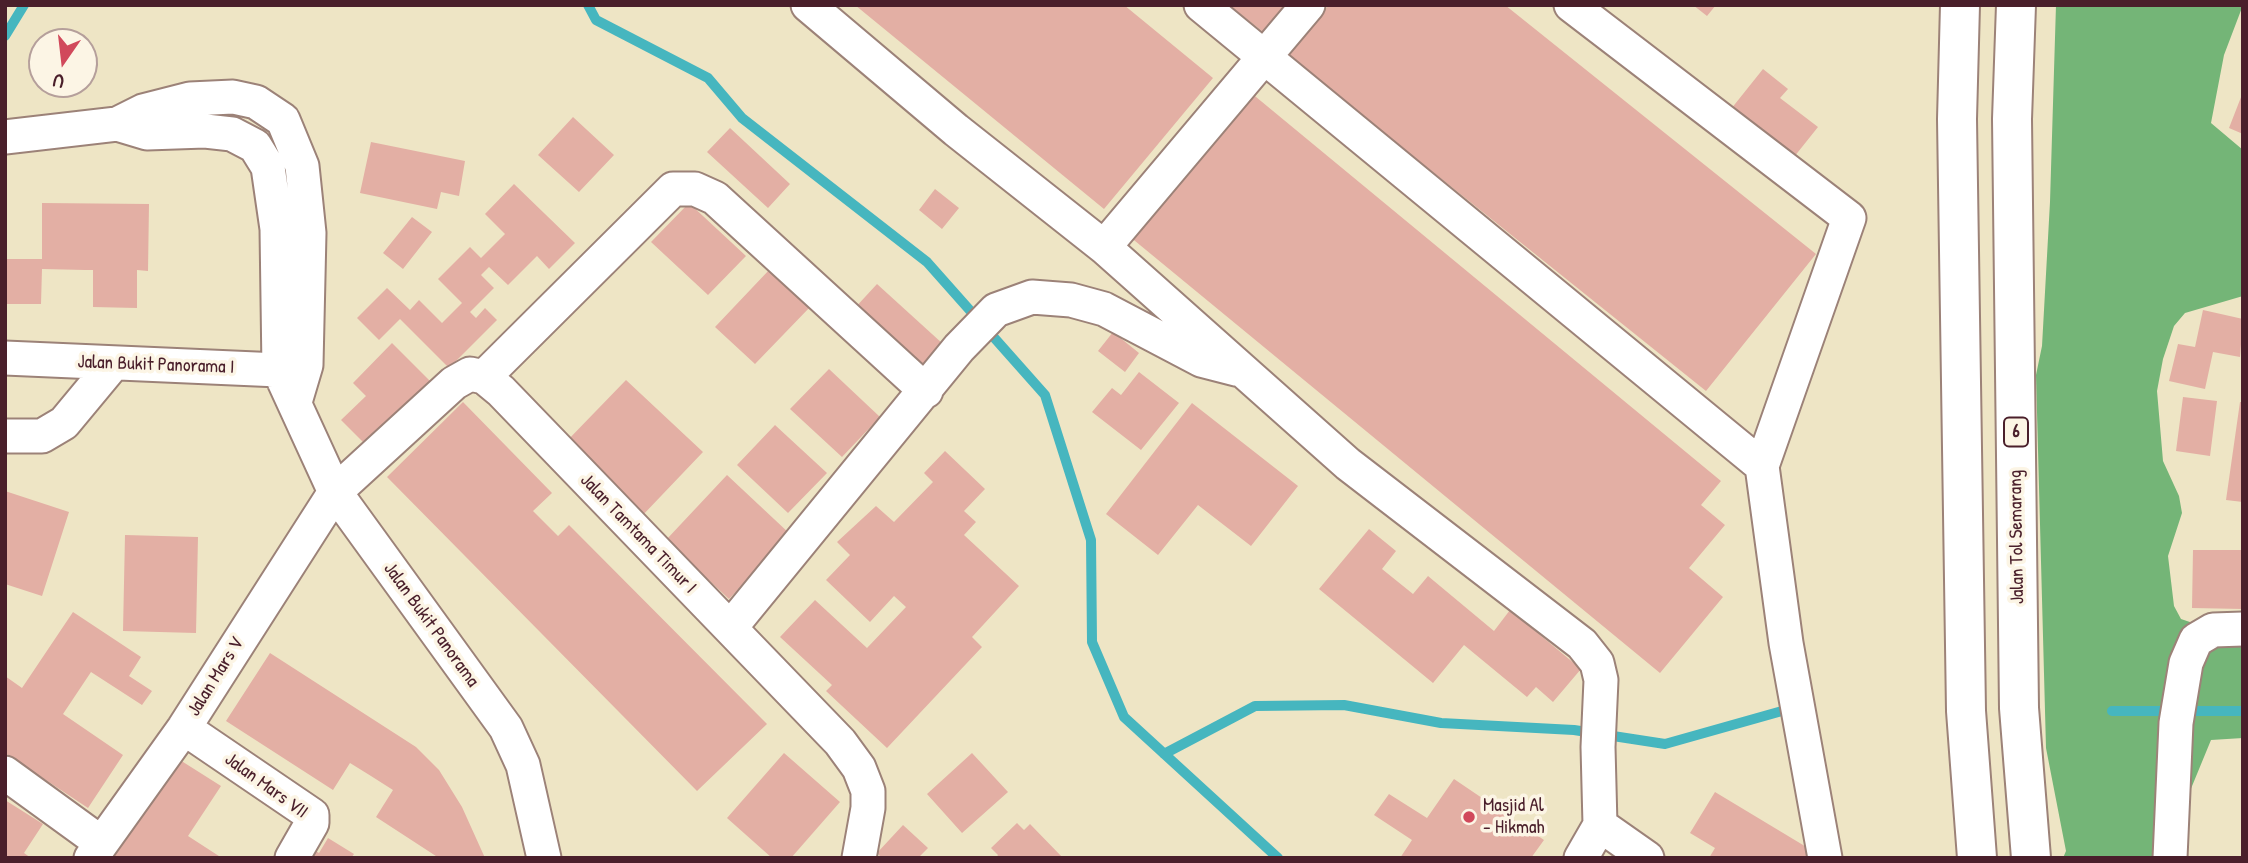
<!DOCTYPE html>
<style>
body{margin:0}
#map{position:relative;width:2248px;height:863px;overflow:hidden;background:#eee5c5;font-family:"Patrick Hand",sans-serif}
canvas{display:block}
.frame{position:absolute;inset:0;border:7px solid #4a1f2b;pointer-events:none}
.north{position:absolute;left:28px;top:28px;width:70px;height:70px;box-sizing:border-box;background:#fcf5e5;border:2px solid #b59f9b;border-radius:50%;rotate:194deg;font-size:19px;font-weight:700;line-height:28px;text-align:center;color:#4a1f2b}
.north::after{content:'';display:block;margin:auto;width:24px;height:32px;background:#d1495b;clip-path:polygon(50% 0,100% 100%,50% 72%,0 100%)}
</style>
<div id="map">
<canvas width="2248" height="863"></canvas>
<div class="frame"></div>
<div class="north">U</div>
</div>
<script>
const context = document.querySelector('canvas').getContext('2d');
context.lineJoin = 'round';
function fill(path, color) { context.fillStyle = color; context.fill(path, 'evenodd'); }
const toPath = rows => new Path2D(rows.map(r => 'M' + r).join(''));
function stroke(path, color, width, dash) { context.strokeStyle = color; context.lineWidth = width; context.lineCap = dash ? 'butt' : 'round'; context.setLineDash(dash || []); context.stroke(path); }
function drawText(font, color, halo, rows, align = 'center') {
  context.font = font + ' "Patrick Hand",sans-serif'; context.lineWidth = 7; context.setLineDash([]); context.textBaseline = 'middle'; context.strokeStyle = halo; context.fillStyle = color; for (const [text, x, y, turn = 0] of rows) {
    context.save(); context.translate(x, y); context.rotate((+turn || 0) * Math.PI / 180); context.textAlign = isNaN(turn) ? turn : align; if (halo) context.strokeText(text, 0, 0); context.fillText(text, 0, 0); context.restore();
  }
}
fill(toPath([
 [2056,5,2243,5,2224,55,2211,123,2243,150,2243,296,2185,313,2174,326,2163,359,2157,391,2163,461,2179,496,2182,513,2168,556,2174,606,2181,619,2243,640,2243,738,2211,740,2190,791,2171,858,2063,858,2066,851,2046,748,2036,375,2042,346,2050,202]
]), '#74b577');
stroke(toPath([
 [588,5,596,20,708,78,742,118,927,262,1045,395,1091,540,1092,642,1124,717,1278,858],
 [5,36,24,5],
 [2112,711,2243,711],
 [1164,754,1255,706,1344,705,1441,723,1574,730,1665,744,1782,711]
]), '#46b6bf', 10);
fill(toPath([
 [855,5,1124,5,1213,78,1104,209],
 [1229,5,1291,5,1267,35],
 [1329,5,1505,5,1816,254,1706,391,1288,56],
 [1693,5,1716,5,1707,16],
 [1763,69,1788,89,1780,98,1818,127,1794,157,1731,109],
 [1250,92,1721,481,1701,505,1725,525,1689,568,1723,597,1660,673,1129,236],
 [2243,92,2243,134,2229,128],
 [573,117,614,155,579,192,538,155],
 [730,128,790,184,768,208,707,152],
 [371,142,465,161,459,196,441,192,437,209,360,193],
 [514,184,575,243,549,269,537,256,508,285,489,267,481,275,494,288,470,312,476,318,485,308,497,320,449,368,400,319,379,340,357,318,387,288,410,310,419,300,442,323,462,303,438,279,470,247,481,258,505,234,485,214],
 [935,189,959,208,942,229,919,210],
 [42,203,149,204,148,271,137,270,137,308,93,307,93,270,85,270,42,269,41,304,5,304,5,259,42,259],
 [689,203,746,256,708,295,651,242],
 [412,217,432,232,403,269,383,253],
 [770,269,811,306,755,364,715,327],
 [877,284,943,344,919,370,853,310],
 [2203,310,2243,319,2240,357,2213,352,2205,389,2169,381,2178,344,2195,347],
 [1113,332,1139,353,1125,372,1098,351],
 [392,343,433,384,369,448,341,420,366,396,353,383],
 [829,369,880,417,842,457,790,409],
 [1139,372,1179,403,1141,450,1092,412,1112,388,1121,395],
 [626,380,703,452,641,517,564,444],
 [2183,397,2217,401,2210,456,2176,451],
 [463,402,552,493,533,511,558,536,569,525,767,724,697,791,387,477],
 [2240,402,2243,402,2243,502,2226,500],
 [1192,403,1298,486,1251,546,1198,505,1158,555,1106,514],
 [775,425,827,473,788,513,737,465],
 [945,451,985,489,964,511,976,522,964,535,1019,586,972,637,982,647,887,748,826,691,832,685,780,637,815,600,867,648,906,607,894,596,870,622,826,580,850,555,837,542,876,506,894,522,933,482,924,473],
 [727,475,790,534,729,599,666,540],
 [5,491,69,512,42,596,5,584],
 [1369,529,1396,551,1382,569,1413,594,1428,576,1494,631,1510,610,1581,669,1553,702,1536,687,1527,697,1464,645,1433,683,1319,589],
 [125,535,198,537,196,633,123,631],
 [2193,550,2243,550,2243,609,2192,608],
 [73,612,141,657,129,676,152,691,142,705,91,672,63,714,123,755,88,808,5,753,5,676,22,688],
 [270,653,416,747,439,770,462,807,485,858,439,858,376,817,393,790,371,776,350,763,333,790,226,721],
 [784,753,840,802,791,858,772,858,727,818],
 [972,753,1008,792,962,833,927,794],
 [172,755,221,786,188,836,222,858,105,858],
 [1454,779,1544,840,1531,858,1400,858,1412,840,1374,815,1389,794,1427,818],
 [1715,792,1813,851,1809,858,1709,858,1715,848,1690,833],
 [5,800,43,824,24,853,31,858,5,858],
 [1017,823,1024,830,1030,824,1063,858,996,858,998,855,991,848],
 [903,825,928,848,918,858,882,858,877,853],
 [328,838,354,854,351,858,304,858,311,848,319,853]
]), '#e3afa4');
const minor = toPath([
 [808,5,956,130,1104,247,1348,464,1582,644,1597,663,1601,680,1598,747,1600,825,1647,858],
 [1201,5,1762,466],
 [1571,5,1849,218,1762,466,1786,643,1825,858],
 [117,124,147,133,205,131,232,134,255,146,268,167,277,229,279,370,335,492,506,728,523,765,544,858],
 [5,137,117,124,143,111,190,99,233,97,256,102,283,120,302,166,309,233,306,365,295,402],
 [1104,247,1308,5],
 [5,358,279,370,300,366],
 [484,377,673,189,695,189,715,198,926,391],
 [5,436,42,436,64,423,113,364],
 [730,628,959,348,996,310,1032,297,1071,300,1104,309,1201,360,1236,369],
 [184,728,312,815,312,823,292,858],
 [5,773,100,842],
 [91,858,184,728,335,492,454,383,470,374,484,377,501,391,840,742,859,768,868,791,868,808,859,858],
 [1581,858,1600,825],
 [2170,858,2176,723,2186,663,2196,640,2213,630,2243,629]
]);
const highway = toPath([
 [1960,5,1957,119,1966,711,1977,858],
 [2016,5,2012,119,2019,708,2031,858]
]);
stroke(minor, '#9c8278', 37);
stroke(highway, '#9c8278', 42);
stroke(minor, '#fff', 33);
stroke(highway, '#fff', 38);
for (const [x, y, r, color] of [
 [1469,817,7,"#d1495b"]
]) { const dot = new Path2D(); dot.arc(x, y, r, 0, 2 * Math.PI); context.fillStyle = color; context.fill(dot); stroke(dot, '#fcf5e5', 2.5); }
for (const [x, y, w] of [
 [2016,432,24]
]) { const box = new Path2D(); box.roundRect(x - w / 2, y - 14.5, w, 29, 5); context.fillStyle = '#fcf5e5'; context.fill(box); stroke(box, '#4a1f2b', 2); }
drawText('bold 18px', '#4a1f2b', null, [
 ["6",2016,432]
]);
drawText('19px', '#4a1f2b', '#fcf5e5', [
 ["Jalan Bukit Panorama I",156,365,2],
 ["Jalan Tamtama Timur I",638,534,46],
 ["Jalan Tol Semarang",2017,537,-91],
 ["Jalan Bukit Panorama",431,625,54],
 ["Jalan Mars V",216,677,-58],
 ["Jalan Mars VII",266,786,36]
]);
drawText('19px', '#4a1f2b', '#fcf5e5', [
 ["Masjid Al",1483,806],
 ["- Hikmah",1483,828]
], 'left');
</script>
